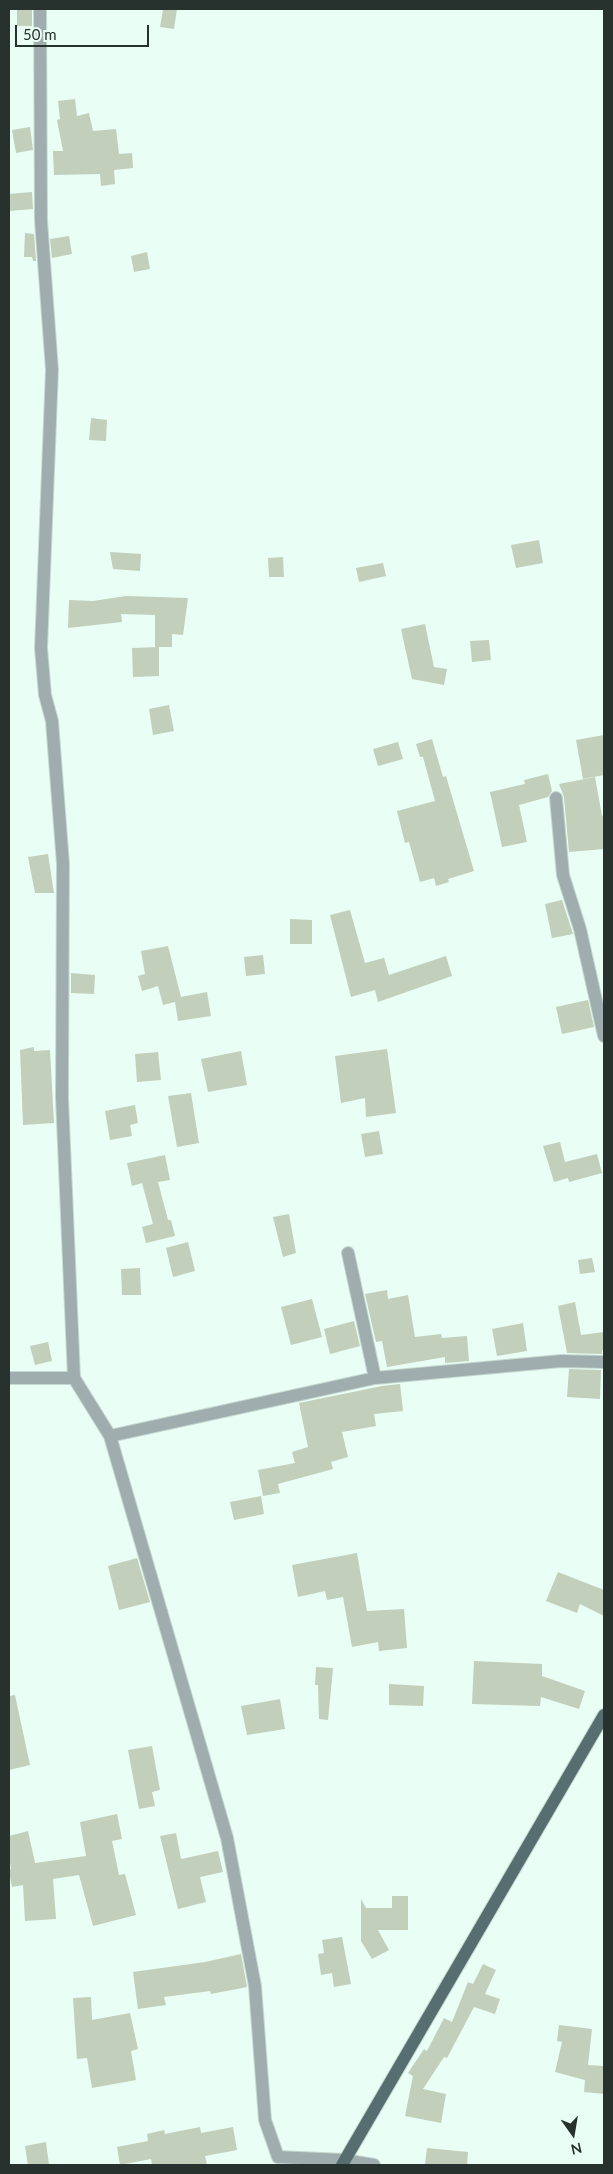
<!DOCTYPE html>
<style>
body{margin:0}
#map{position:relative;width:613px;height:2174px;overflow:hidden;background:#e9fef5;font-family:Lato,sans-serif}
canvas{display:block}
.frame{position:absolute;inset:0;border:10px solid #27322e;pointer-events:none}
.north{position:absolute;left:548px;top:2109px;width:50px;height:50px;-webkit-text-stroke:4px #e9fef5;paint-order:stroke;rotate:167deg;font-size:14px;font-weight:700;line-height:20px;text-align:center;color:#27322e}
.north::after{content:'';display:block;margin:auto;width:18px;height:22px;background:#27322e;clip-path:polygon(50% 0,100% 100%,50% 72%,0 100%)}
.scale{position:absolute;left:15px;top:25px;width:134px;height:22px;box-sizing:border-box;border:2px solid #27322e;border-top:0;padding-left:6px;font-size:15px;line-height:18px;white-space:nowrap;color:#27322e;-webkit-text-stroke:4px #e9fef5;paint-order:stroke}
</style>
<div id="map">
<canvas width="613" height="2174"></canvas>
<div class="frame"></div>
<div class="north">N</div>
<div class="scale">50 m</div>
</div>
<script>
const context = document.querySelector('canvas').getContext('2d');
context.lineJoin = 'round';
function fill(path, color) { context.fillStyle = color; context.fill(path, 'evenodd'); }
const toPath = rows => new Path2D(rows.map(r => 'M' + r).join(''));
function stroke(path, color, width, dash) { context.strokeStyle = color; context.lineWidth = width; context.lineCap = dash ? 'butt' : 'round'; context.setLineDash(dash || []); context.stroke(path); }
fill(toPath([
 [17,9,32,9,32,26,17,26],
 [163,9,177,9,174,29,160,27],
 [75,99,77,116,89,113,93,131,116,129,119,154,132,153,133,168,114,170,115,184,101,186,100,174,54,175,53,151,63,151,57,120,60,119,58,101],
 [30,127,33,150,16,153,12,130],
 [32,192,33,209,9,211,9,194],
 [25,233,34,234,36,261,33,261,32,257,24,257],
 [69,236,72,254,52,258,50,239],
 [147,252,150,269,134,272,131,256],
 [91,418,107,420,106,441,89,440],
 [539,540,543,563,516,568,511,545],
 [110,552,141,554,140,571,113,569],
 [283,557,284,577,269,577,268,558],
 [383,563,386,576,359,582,356,568],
 [126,596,188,598,183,635,172,634,172,647,155,647,155,615,121,614,122,622,68,628,69,600,93,601],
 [425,624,434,667,447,669,444,685,412,679,401,629],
 [489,640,491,660,472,662,470,641],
 [159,647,159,676,133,677,132,648],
 [169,705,174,731,153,735,149,709],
 [604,735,604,775,583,779,576,740],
 [432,739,443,777,446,776,474,871,448,879,449,882,436,886,434,878,420,882,409,842,405,843,397,811,435,801,423,757,420,757,416,744],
 [398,742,403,759,378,766,373,749],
 [548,774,552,791,548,797,519,805,527,842,502,847,490,792,525,784,524,780],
 [595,777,602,816,604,815,604,849,569,852,564,797,559,784],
 [48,854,54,893,35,893,28,857],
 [562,900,573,934,552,938,545,904],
 [350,910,365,963,384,958,389,975,446,956,452,976,378,1002,375,990,351,997,330,915],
 [290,919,312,920,312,944,290,944],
 [168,946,181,997,207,992,211,1016,178,1021,175,1002,163,1005,158,986,142,991,138,976,145,974,141,951],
 [263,955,265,974,246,976,244,957],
 [71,973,95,975,94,994,71,993],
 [588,1000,594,1027,562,1034,556,1007],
 [34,1047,34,1051,50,1050,54,1123,23,1125,20,1050],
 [387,1049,396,1113,366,1117,365,1098,341,1103,335,1056],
 [241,1051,247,1085,208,1092,201,1059],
 [158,1052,161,1080,137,1082,135,1054],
 [191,1093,199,1143,177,1147,168,1096],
 [135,1105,138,1123,130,1125,132,1136,110,1140,105,1111],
 [379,1131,383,1154,365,1157,361,1134],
 [560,1142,565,1162,597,1154,602,1173,569,1182,568,1178,554,1182,543,1146],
 [165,1155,170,1180,158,1182,168,1220,171,1220,175,1236,146,1243,142,1227,153,1224,142,1183,132,1186,127,1163],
 [289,1214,296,1253,283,1257,273,1217],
 [188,1242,195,1271,173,1277,166,1248],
 [592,1258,595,1272,580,1274,578,1260],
 [140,1268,141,1295,122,1295,121,1269],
 [387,1290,388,1299,408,1295,415,1337,441,1334,442,1338,467,1336,469,1361,445,1363,445,1357,387,1367,382,1341,376,1342,365,1294],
 [312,1299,322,1337,291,1345,281,1307],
 [575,1302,581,1335,604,1332,604,1350,602,1350,602,1354,567,1353,558,1306],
 [354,1321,360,1346,330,1354,324,1329],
 [523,1323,527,1351,497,1356,492,1329],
 [48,1342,52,1361,35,1365,30,1346],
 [569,1369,601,1370,600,1399,567,1397],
 [400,1384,403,1411,374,1414,376,1426,342,1432,348,1457,331,1462,333,1469,278,1484,280,1493,263,1496,258,1470,295,1463,292,1452,308,1447,299,1403,382,1386],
 [261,1496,264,1514,234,1520,230,1502],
 [357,1553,367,1611,404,1609,407,1648,379,1651,378,1642,352,1647,343,1597,327,1600,325,1591,298,1597,292,1565],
 [137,1558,150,1602,119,1610,108,1566],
 [558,1572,604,1590,604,1616,580,1604,577,1613,546,1601],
 [474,1661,542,1664,542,1676,585,1691,579,1709,541,1697,540,1706,472,1704],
 [316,1667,333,1668,328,1720,319,1719,318,1685,315,1685],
 [389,1684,424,1686,423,1706,389,1705],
 [15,1695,30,1765,9,1770,9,1696],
 [280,1699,285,1729,247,1735,241,1706],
 [152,1746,160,1790,152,1792,155,1806,139,1809,128,1750],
 [117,1814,122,1839,112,1841,119,1875,125,1874,136,1915,93,1926,79,1875,53,1879,56,1919,25,1921,23,1885,12,1887,9,1872,9,1870,11,1869,9,1857,9,1836,28,1831,35,1863,86,1856,80,1822],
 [176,1833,181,1859,218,1851,223,1872,200,1877,206,1902,178,1909,160,1836],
 [392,1896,408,1896,408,1930,378,1930,389,1950,372,1959,361,1941,361,1899,366,1908,392,1908],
 [342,1937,351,1984,334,1987,332,1973,321,1975,318,1954,324,1953,322,1940],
 [241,1954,247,1987,211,1994,210,1991,164,1997,166,2005,138,2009,133,1972,205,1962],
 [483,1964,496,1970,485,1994,500,1999,495,2014,474,2007,447,2058,444,2057,423,2089,446,2094,441,2123,405,2116,413,2076,408,2073,424,2049,427,2051,444,2018,452,2022,468,1982,473,1984],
 [91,1997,92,2020,130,2013,138,2049,131,2051,136,2080,92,2088,87,2058,77,2059,73,1998],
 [559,2025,592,2029,588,2065,604,2066,604,2094,584,2092,585,2080,555,2072,562,2042,557,2041],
 [200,2127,201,2133,233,2127,237,2150,205,2156,207,2165,152,2165,151,2159,120,2165,117,2147,148,2141,147,2134,164,2130,165,2134],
 [46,2142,49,2165,28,2165,25,2146],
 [427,2148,468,2152,467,2165,425,2164]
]), '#c2cfba');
const minor = toPath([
 [40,9,41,221,52,370,41,648,45,695,52,721,63,864,62,1098,74,1378,110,1436,227,1838,255,1986,265,2120,278,2157,344,2160,374,2165],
 [556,798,563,875,580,929,604,1036],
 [348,1253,375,1378],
 [9,1378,74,1378],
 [110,1436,375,1378,561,1361,604,1362]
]);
const major = toPath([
 [342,2165,604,1715]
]);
stroke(minor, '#c6d9d1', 14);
stroke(major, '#c6d9d1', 14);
stroke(minor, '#a0adae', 12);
stroke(major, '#576e70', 12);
</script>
